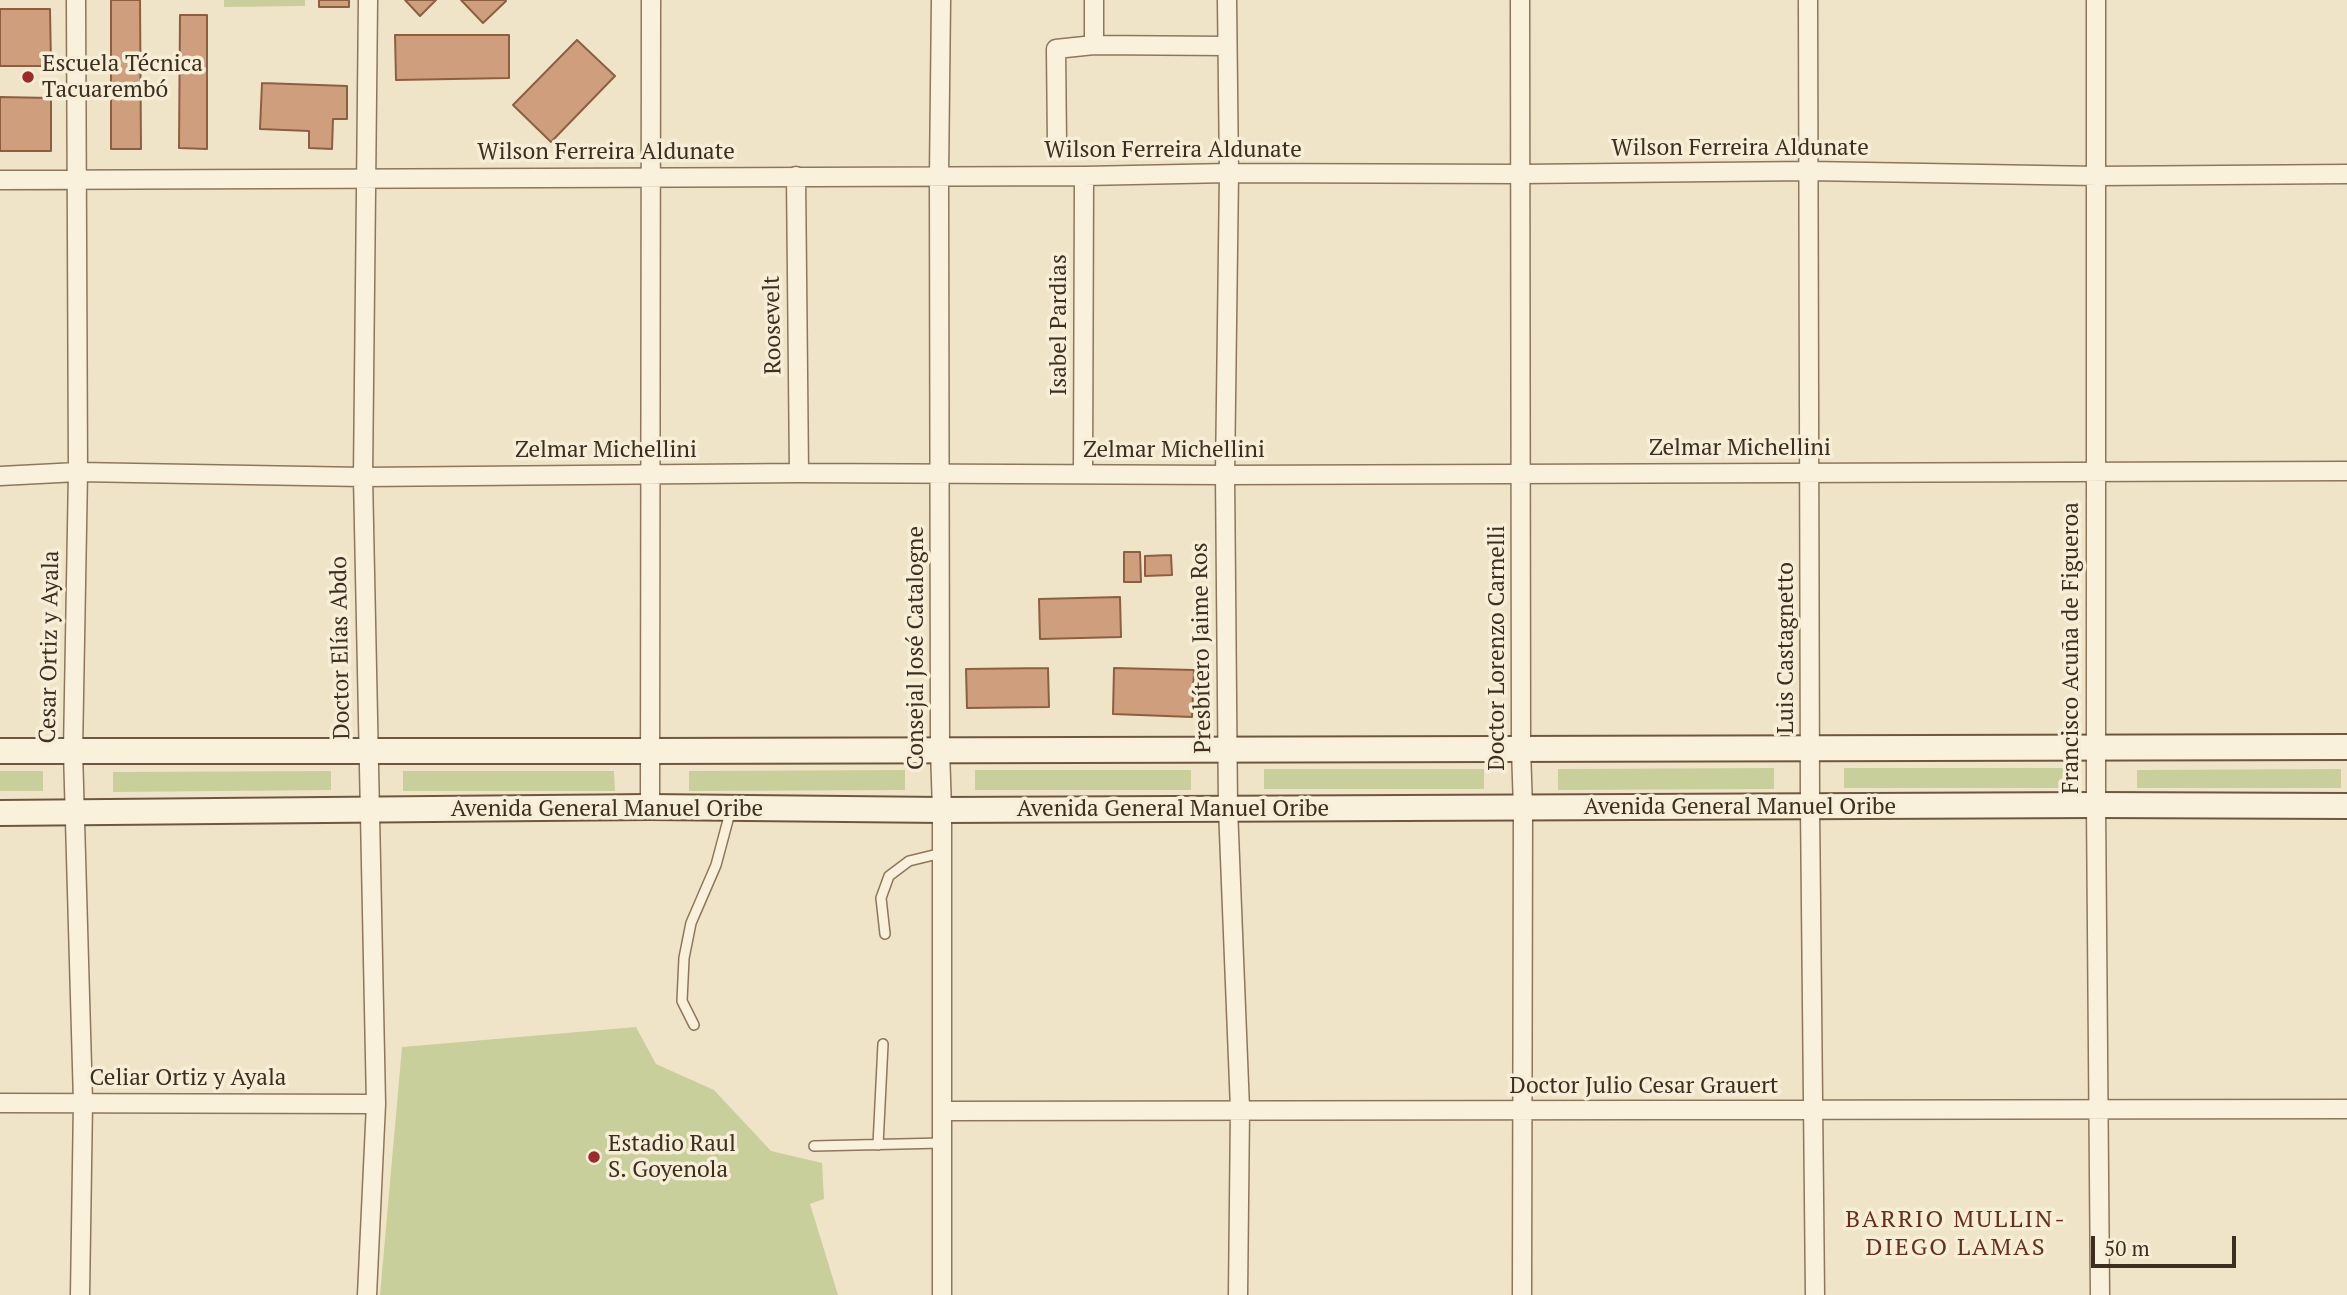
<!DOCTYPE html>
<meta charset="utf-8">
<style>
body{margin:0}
#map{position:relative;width:2347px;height:1295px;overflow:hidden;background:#f0e4c8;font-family:"PT Serif",serif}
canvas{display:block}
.scale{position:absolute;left:2091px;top:1236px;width:145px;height:32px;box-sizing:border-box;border:4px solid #3d2e20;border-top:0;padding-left:9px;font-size:21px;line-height:24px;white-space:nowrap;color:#3d2e20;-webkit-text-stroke:5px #f7eed8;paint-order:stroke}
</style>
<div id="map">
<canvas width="2347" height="1295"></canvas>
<div class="scale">50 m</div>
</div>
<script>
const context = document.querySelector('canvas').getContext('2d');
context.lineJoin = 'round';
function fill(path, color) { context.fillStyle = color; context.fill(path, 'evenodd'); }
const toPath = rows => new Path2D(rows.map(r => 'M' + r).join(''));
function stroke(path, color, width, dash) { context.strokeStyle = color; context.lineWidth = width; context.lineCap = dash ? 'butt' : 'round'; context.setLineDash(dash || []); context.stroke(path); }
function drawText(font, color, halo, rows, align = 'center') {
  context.font = font + ' "PT Serif",serif'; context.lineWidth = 7; context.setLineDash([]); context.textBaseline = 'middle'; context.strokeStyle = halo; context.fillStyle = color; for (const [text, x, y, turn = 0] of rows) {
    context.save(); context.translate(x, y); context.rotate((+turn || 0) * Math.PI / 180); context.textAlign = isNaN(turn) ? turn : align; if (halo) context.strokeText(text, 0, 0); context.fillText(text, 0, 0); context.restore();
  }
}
fill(toPath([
 [224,0,305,0,305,6,224,7],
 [1774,768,1774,789,1558,790,1558,769],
 [1844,768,2064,768,2064,788,1844,788],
 [1264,769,1484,769,1484,789,1264,789],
 [2341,769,2341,788,2137,788,2137,770],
 [905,770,905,790,689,791,689,771],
 [975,770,1191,770,1191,790,975,790],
 [0,771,43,771,43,791,0,791],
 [331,771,331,790,113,792,113,772],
 [403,771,614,771,615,791,403,791],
 [636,1027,656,1064,714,1090,771,1151,822,1163,824,1199,810,1204,838,1295,380,1295,402,1047]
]), '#c9cf9b');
const building = toPath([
 [111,0,140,0,141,149,111,149,111,0],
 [319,0,349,0,349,7,319,7,319,0],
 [405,0,436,0,420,16,405,0],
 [461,0,505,0,506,1,483,23,461,0],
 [0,9,50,9,51,66,0,66,0,9],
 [180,15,207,15,207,149,179,148,180,15],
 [395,35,509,35,509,78,396,80,395,35],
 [577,40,615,76,551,142,513,105,577,40],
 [262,83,347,86,347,119,333,119,332,149,309,148,309,131,260,129,262,83],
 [0,97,51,98,51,151,0,151,0,97],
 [1124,552,1140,552,1141,582,1124,582,1124,552],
 [1171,555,1172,575,1145,576,1145,556,1171,555],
 [1120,597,1121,637,1040,639,1039,599,1120,597],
 [1048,668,1049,707,967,708,966,669,1048,668],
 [1114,668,1194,670,1192,717,1113,714,1114,668]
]);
fill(building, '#cf9f7d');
stroke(building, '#8d5f41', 2);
const lane = toPath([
 [885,934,881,898,889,876,909,861,942,853],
 [694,1025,682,1001,684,958,691,923,716,865,731,809],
 [878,1145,883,1044],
 [814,1146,942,1143]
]);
const street = toPath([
 [76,0,78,472,73,751,83,1102,80,1295],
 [941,0,939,175,940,750,942,810,942,1295],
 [1094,0,1094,45],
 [1227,0,1229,173,1225,475,1228,808,1240,1109,1238,1295],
 [1520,0,1521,749,1523,808,1522,1295],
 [1808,0,1810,807,1815,1295],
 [2096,0,2096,805,2100,1295],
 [1057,144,1056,49,1094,45,1227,46],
 [796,176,799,473],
 [0,180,1084,176,1229,173,1522,174,1809,171,2097,176,2347,174],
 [1083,474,1084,176],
 [0,476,78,472,363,477,799,473,1225,475,2347,471],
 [650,807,651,0],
 [0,1103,376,1104],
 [942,1111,2347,1109],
 [367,1295,376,1104,363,477,368,0]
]);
const secondary = toPath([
 [0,751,651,751,2347,747],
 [0,813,650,807,942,810,2096,805,2347,806]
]);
stroke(lane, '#8d765c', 12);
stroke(street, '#8d765c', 21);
stroke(secondary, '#6f573f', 28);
stroke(lane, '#faf1dc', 9);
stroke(street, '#faf1dc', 18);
stroke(secondary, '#faf1dc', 24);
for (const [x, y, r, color] of [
 [28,77,7,"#9e2a2b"],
 [594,1157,7,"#9e2a2b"]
]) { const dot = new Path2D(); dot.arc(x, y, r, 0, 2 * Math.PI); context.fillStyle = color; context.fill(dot); stroke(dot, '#f7eed8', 2.5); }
drawText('23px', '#3d2e20', '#f7eed8', [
 ["Escuela Técnica",42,64],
 ["Tacuarembó",42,90],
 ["Estadio Raul",608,1144],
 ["S. Goyenola",608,1170]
], 'left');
drawText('23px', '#3d2e20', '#f7eed8', [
 ["Wilson Ferreira Aldunate",1740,148],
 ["Wilson Ferreira Aldunate",1173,150],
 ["Wilson Ferreira Aldunate",606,152],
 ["Roosevelt",773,325,-91],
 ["Isabel Pardias",1059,325,-90],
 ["Zelmar Michellini",1740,448],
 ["Zelmar Michellini",606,450],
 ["Zelmar Michellini",1174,450],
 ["Cesar Ortiz y Ayala",50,647,-89],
 ["Doctor Elías Abdo",341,648,-91],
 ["Consejal José Catalogne",916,648,-90],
 ["Presbítero Jaime Ros",1202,648,-91],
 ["Doctor Lorenzo Carnelli",1497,648,-90],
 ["Luis Castagnetto",1786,648,-90],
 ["Francisco Acuña de Figueroa",2071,648,-90],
 ["Avenida General Manuel Oribe",1740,807],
 ["Avenida General Manuel Oribe",607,809],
 ["Avenida General Manuel Oribe",1173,809],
 ["Celiar Ortiz y Ayala",188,1078],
 ["Doctor Julio Cesar Grauert",1644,1086]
]);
context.letterSpacing = '2px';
drawText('24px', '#6b2e1e', '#f7eed8', [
 ["BARRIO MULLIN-",1956,1220],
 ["DIEGO LAMAS",1956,1248]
]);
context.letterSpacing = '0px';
</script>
